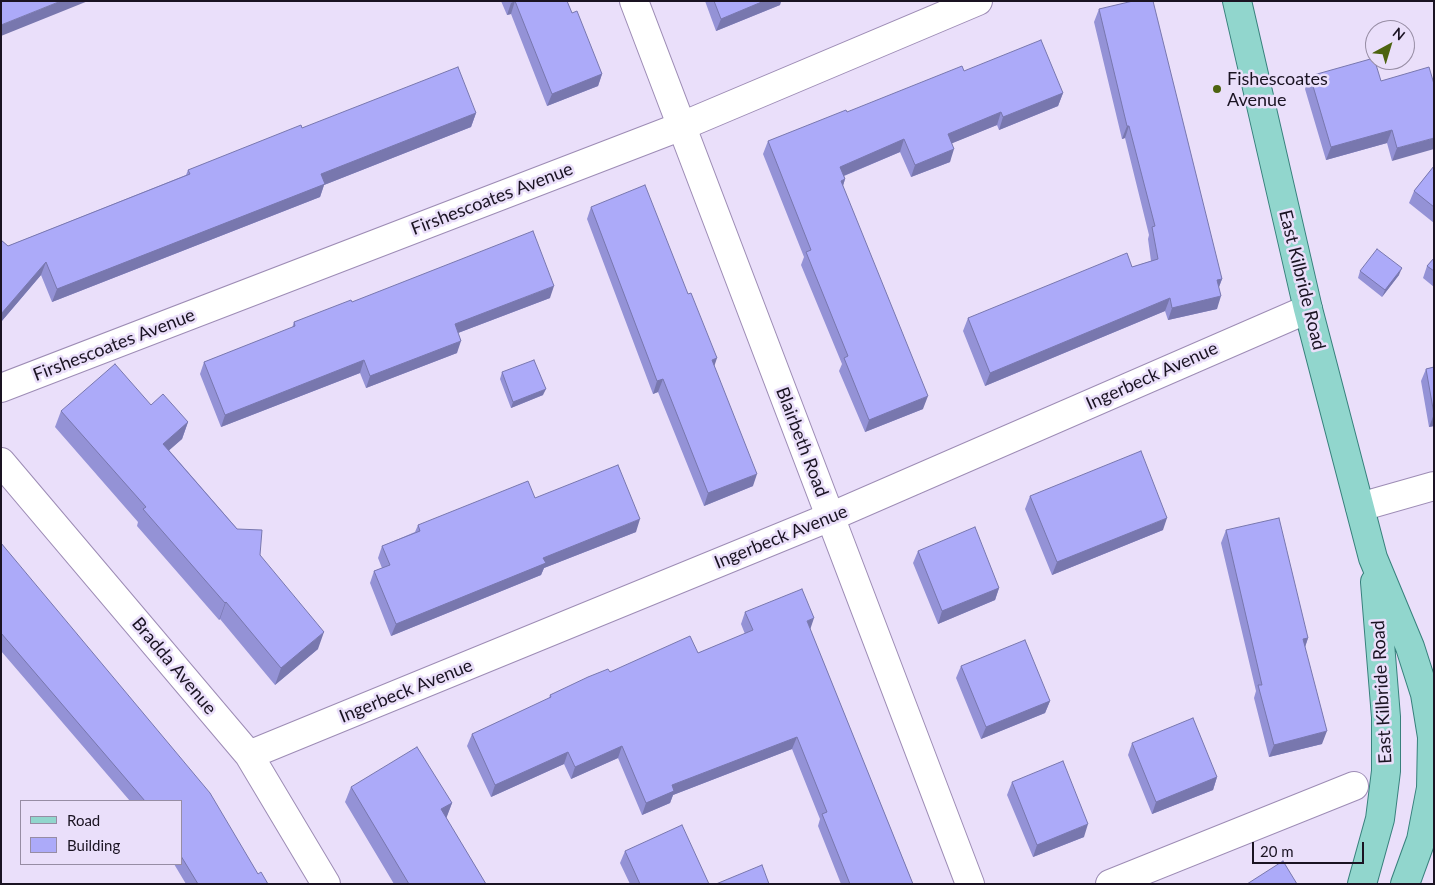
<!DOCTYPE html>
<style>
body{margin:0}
#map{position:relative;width:1435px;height:885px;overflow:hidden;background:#eadffa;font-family:Lato,sans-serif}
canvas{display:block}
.frame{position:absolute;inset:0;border:2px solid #1a1322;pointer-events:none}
.legend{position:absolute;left:20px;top:800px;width:162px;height:65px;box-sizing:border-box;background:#eadffa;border:1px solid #978da4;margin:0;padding:6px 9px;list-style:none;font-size:15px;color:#1a1322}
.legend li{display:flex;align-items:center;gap:10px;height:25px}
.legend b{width:25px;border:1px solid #978da4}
.north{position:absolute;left:1365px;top:20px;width:50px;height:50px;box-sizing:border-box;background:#eadffa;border:1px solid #978da4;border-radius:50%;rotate:39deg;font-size:14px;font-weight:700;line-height:20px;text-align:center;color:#1a1322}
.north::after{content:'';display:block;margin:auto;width:18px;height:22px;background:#4d6310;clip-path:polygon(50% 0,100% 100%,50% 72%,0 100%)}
.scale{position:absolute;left:1252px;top:842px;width:112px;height:22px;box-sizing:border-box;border:2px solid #1a1322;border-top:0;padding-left:6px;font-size:15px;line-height:18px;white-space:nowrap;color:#1a1322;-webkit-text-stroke:4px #eadffa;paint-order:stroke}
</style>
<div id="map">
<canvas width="1435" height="885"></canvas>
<div class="frame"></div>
<ul class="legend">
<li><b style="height:6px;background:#91d6cd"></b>Road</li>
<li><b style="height:14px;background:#acaaf9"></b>Building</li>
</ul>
<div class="north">N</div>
<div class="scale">20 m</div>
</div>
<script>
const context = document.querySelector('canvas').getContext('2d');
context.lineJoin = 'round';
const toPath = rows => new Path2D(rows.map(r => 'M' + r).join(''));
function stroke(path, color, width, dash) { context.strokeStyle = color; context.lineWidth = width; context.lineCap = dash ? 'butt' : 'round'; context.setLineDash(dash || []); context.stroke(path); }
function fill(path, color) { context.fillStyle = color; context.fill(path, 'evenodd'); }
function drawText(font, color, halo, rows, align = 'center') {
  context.font = font + ' Lato,sans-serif'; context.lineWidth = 5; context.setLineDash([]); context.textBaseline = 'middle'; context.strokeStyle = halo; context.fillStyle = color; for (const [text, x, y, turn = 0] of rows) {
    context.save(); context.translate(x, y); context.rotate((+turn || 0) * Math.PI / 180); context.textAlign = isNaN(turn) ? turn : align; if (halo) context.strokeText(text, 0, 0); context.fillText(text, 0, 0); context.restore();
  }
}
const minor = toPath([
 [1,388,682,126,978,1],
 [1,462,249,755,326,884],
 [1360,507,1434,486],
 [249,755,830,517,1308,309],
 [1110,884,1354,786]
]);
const tertiary = toPath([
 [634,1,970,884]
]);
const primary = toPath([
 [1237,1,1308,309,1373,558,1410,647,1425,694,1432,737,1431,788,1421,840,1405,884],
 [1362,884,1380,819,1386,771,1386,717,1375,582]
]);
stroke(minor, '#9d8cb5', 30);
stroke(tertiary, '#9d8cb5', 30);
stroke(primary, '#37807c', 30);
stroke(minor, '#fff', 28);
stroke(tertiary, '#fff', 28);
stroke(primary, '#91d6cd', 28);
fill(toPath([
 [501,1,567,1,572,13,602,74,598,86,547,106,511,14,507,15],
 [705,1,781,1,780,5,716,31],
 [1099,9,1222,279,1219,287,1217,309,1168,320,1165,311,985,386,963,331,968,318,1151,261,1148,239,1149,235,1125,138,1122,139,1094,22],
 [964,71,1063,93,1058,106,999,130,997,125,952,143,950,162,911,177,900,152,844,176,845,179,843,186,923,409,865,432,839,371,842,364,801,265,804,257,763,154,768,141],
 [1310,76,1381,81,1434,84,1392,161,1387,143,1326,160,1305,89],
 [476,113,471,127,324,185,320,197,52,302,41,275,1,322,1,240,8,246,186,175,188,170,302,128],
 [1434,166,1434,223,1409,203,1414,191],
 [591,207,714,366,753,486,704,506,658,392,653,394,587,219],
 [1434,258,1434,287,1423,278,1427,266],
 [1360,271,1399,275,1382,297,1358,278],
 [550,298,458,333,457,353,366,388,360,373,221,427,200,374,204,362,292,328,294,322,352,302],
 [1434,367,1434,426,1429,427,1421,381,1426,369],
 [502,372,543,395,511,408,500,379],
 [151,405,188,422,182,439,169,450,260,555,318,649,275,685,220,619,219,620,137,526,138,522,55,427,61,411],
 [1030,496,1163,530,1052,575,1025,509],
 [535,498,636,532,544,568,541,575,391,636,370,583,374,571,382,568,378,558,382,546,415,532,418,525],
 [1226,530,1308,638,1305,647,1322,744,1269,757,1254,698,1256,691,1221,543],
 [1,543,258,874,268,884,186,884,174,864,181,864,181,801,130,801,1,651],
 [918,551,999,588,995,600,938,624,913,563],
 [745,612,810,629,913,884,841,884,818,826,820,819,792,749,673,795,670,803,642,815,618,758,571,779,564,764,491,797,467,746,472,734,549,699,550,695,610,672,698,653,745,634,741,624],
 [961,666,1050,701,1045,713,981,739,956,678],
 [1132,743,1217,777,1213,790,1152,814,1128,755],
 [1012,782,1084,837,1033,857,1007,795],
 [351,787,452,803,446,818,486,884,394,884,345,802],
 [625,851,709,884,630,884,620,863]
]), '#9492d6');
fill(toPath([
 [61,1,88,1,1,36,1,25],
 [515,1,511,14,507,15,511,3],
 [764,1,781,1,780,5,716,31,721,19],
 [602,74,598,86,547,106,552,94],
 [1063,93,1058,106,999,130,1003,117],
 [1001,112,997,125,943,147,948,134],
 [476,113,471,127,324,185,320,197,52,302,57,289,321,174],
 [1127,126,1129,126,1125,138,1122,139],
 [1392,130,1387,143,1326,160,1331,147],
 [1434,138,1434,149,1392,161,1397,148],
 [904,139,900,152,836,179,840,167],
 [954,149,950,162,911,177,915,165],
 [845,179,841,192,841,181],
 [46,262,41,275,1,322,1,314],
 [1402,268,1399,275,1382,297,1385,290],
 [1222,279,1217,292,1217,280],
 [554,286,550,298,450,336,455,324],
 [1221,296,1217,309,1168,320,1172,308],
 [1170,298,1165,311,985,386,990,373],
 [461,341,457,353,366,388,370,376],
 [717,358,713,370,712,360],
 [364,360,360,373,221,427,225,415],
 [663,379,658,392,653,394,657,381],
 [546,389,543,395,511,408,513,402],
 [928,396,923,409,865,432,869,420],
 [1434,414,1434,426,1429,427],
 [188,422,182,439,157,461,163,444],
 [757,474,753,486,704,506,708,493],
 [1167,518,1163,530,1052,575,1057,562],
 [640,519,636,532,544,568,541,575,391,636,396,624,543,558],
 [999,588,995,600,938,624,942,611],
 [226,602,220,619,219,620,225,603],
 [814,618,810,630,807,621],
 [324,632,318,649,275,685,281,668],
 [1308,638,1304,650,1303,639],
 [1050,701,1045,713,981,739,986,727],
 [1327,731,1322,744,1269,757,1274,745],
 [797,737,792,749,673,795,670,803,642,815,646,803,672,785],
 [622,746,618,758,571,779,575,767],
 [568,752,564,764,491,797,495,785],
 [1217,777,1213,790,1152,814,1156,802],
 [452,803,446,819,441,809],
 [1088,824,1084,837,1033,857,1037,845]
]), '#7877ae');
const building = toPath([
 [1,1,61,1,1,25,1,1],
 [515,1,567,1,572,13,577,11,602,74,552,94,515,1],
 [714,1,764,1,721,19,714,1],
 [1133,1,1153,1,1222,279,1217,280,1221,296,1172,308,1170,298,990,373,968,318,1127,253,1132,267,1158,259,1152,227,1155,226,1129,126,1127,126,1099,9,1133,1],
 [1041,40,1063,93,1003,117,1001,112,948,134,954,149,915,165,904,139,840,167,845,179,841,181,928,396,869,420,844,358,848,356,806,252,811,250,768,141,846,110,847,112,962,66,964,71,1041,40],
 [1374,58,1381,81,1429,67,1434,84,1434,138,1397,148,1392,130,1331,147,1310,76,1374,58],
 [458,67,476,113,321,174,325,184,57,289,46,262,1,314,1,240,8,246,190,174,188,170,301,125,302,128,458,67],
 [1434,166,1434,207,1414,191,1434,166],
 [645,185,688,294,691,293,717,358,712,360,757,474,708,493,663,379,657,381,591,207,645,185],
 [533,231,554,286,455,324,461,341,370,376,364,360,225,415,204,362,295,326,294,322,351,300,352,302,533,231],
 [1377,249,1402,268,1385,290,1360,271,1377,249],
 [1434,258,1434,271,1427,266,1434,258],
 [534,360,546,389,513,402,502,372,534,360],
 [115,364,151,405,163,394,188,422,163,444,237,529,262,530,260,555,324,632,281,668,226,602,225,603,143,509,146,507,61,411,115,364],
 [1434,367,1434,414,1426,369,1434,367],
 [1141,451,1167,518,1057,562,1030,496,1141,451],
 [618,465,640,519,543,558,546,563,396,624,374,571,390,565,382,546,420,531,418,525,528,481,535,498,618,465],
 [1279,518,1308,638,1303,639,1327,731,1274,745,1258,685,1262,685,1226,530,1279,518],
 [975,527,999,588,942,611,918,551,975,527],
 [1,543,210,793,258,874,261,872,268,884,198,884,181,856,181,801,145,801,1,633,1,543],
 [802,589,814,618,807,621,913,884,850,884,822,814,827,812,797,737,672,785,674,791,646,803,622,746,575,767,568,752,495,785,472,734,551,697,550,695,588,677,608,669,610,672,690,636,698,653,753,630,745,612,802,589],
 [1025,640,1050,701,986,727,961,666,1025,640],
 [1193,718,1217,777,1156,802,1132,743,1193,718],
 [417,747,452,803,441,809,486,884,409,884,351,787,417,747],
 [1063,761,1088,824,1037,845,1012,782,1063,761],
 [682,825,709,884,640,884,625,851,682,825],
 [1283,861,1297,884,1247,884,1283,861],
 [762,865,769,884,716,884,762,865]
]);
fill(building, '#acaaf9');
stroke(building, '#7877ae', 1);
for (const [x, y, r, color] of [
 [1217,89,5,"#4d6310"]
]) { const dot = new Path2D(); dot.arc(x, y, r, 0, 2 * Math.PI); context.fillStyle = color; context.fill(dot); stroke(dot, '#eadffa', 2); }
drawText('18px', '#1a1322', '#eadffa', [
 ["Fishescoates",1227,79],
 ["Avenue",1227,100]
], 'left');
drawText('18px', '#1a1322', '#eadffa', [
 ["Firshescoates Avenue",492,199,-21],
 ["East Kilbride Road",1302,280,76],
 ["Firshescoates Avenue",114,345,-21],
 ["Ingerbeck Avenue",1152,376,-24],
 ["Blairbeth Road",802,442,69],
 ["Ingerbeck Avenue",781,537,-22],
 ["Bradda Avenue",174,666,50],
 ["Ingerbeck Avenue",406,691,-22],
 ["East Kilbride Road",1382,692,-93]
]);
</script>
